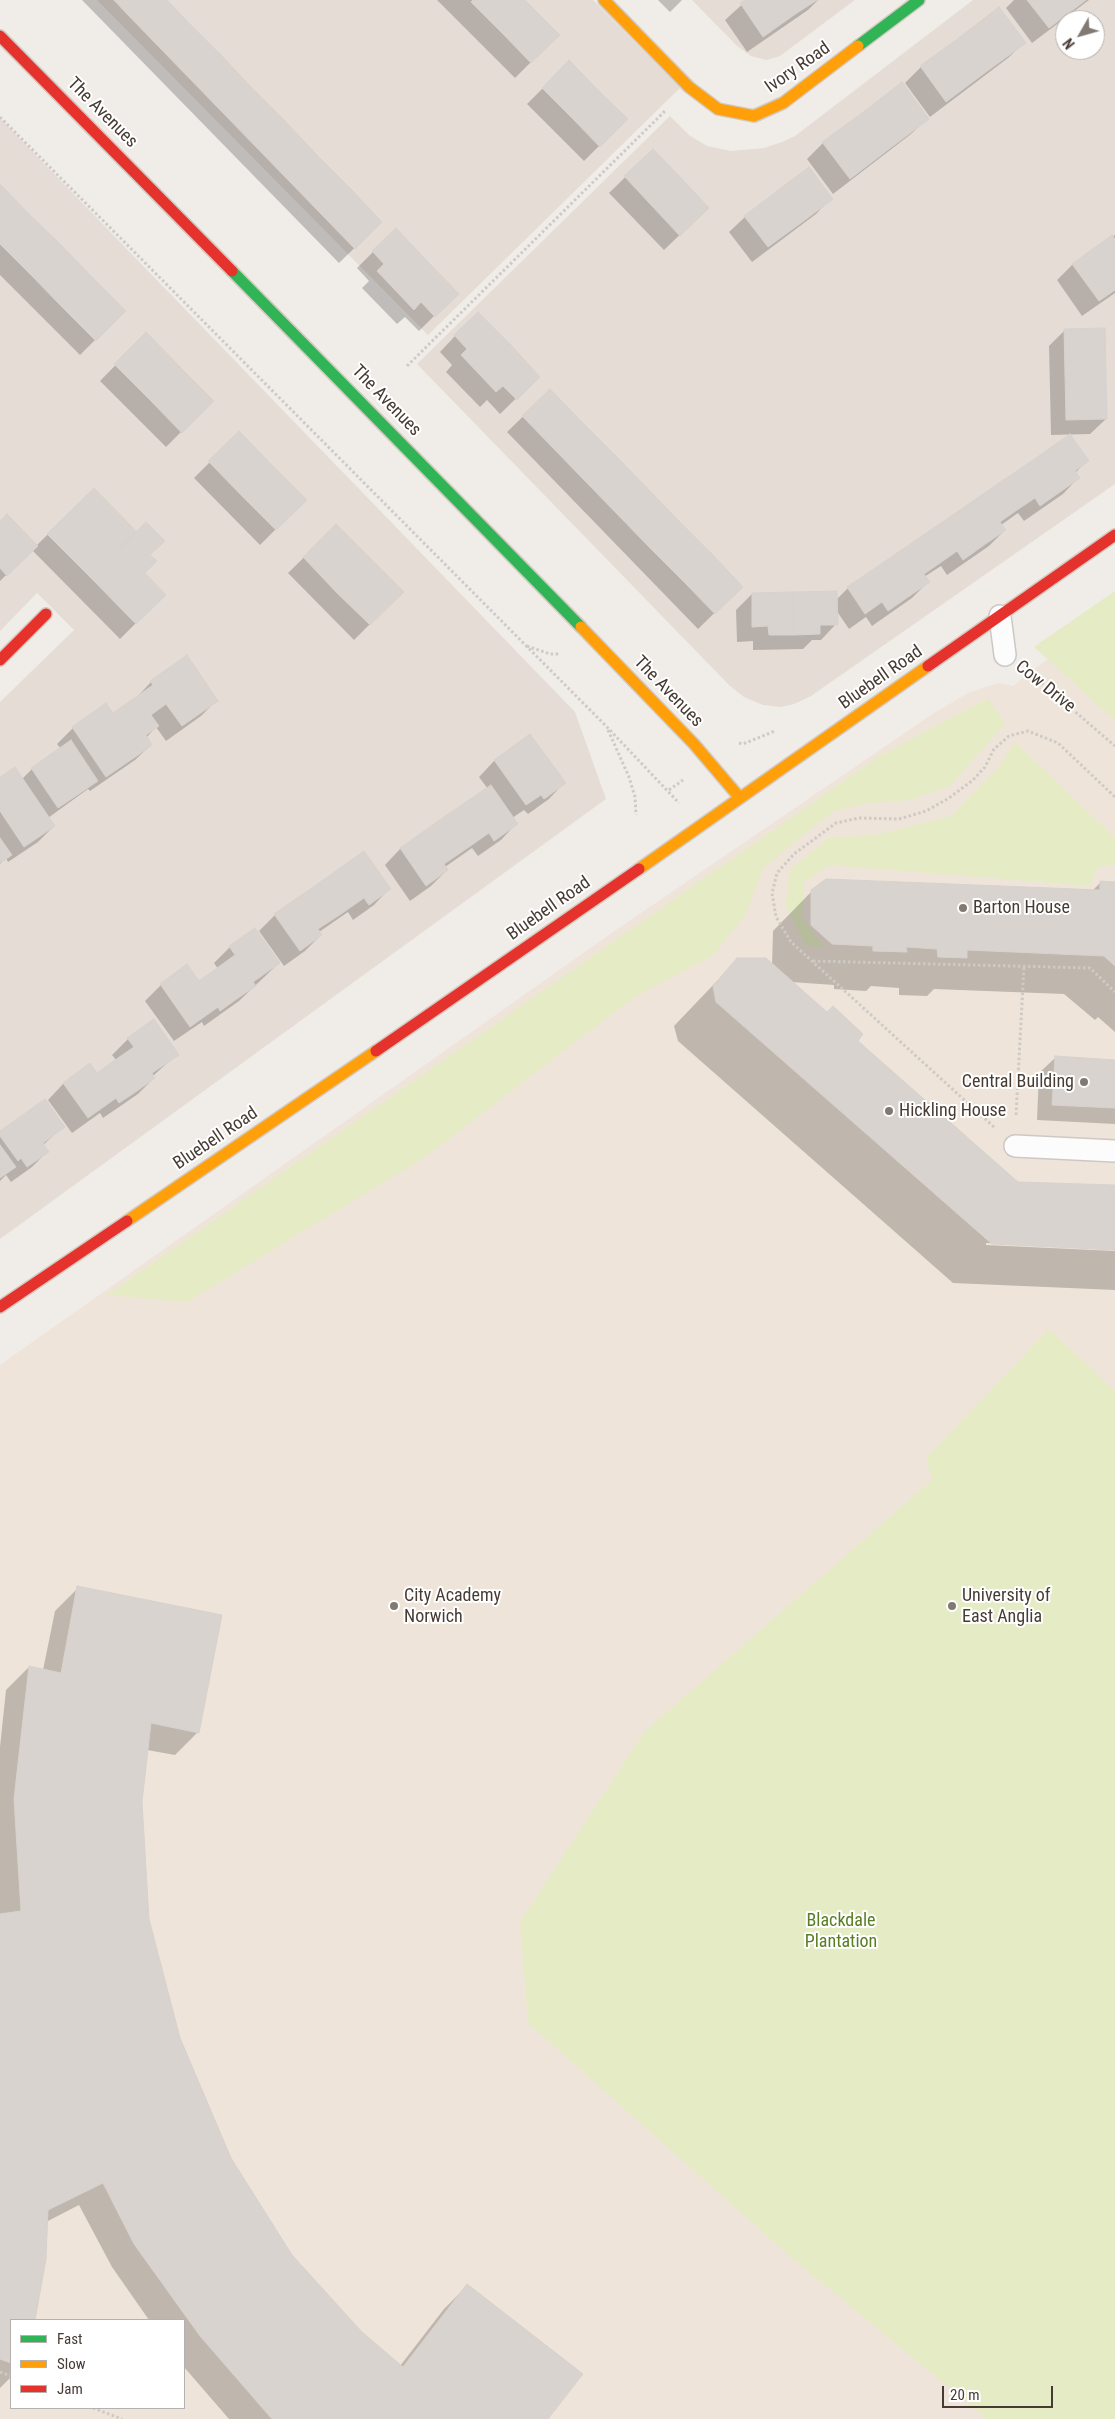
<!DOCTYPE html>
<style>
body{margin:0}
#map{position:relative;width:1115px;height:2419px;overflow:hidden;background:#f0ece8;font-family:"Roboto Condensed",sans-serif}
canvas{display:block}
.legend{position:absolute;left:10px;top:2319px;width:175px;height:90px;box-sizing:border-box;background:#fff;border:1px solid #b5b1ae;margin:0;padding:6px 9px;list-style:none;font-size:15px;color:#473b34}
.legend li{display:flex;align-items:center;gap:10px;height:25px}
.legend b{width:25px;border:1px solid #b5b1ae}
.north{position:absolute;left:1055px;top:10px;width:50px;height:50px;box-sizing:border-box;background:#fff;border:1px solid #b5b1ae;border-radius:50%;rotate:232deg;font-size:14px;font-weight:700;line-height:20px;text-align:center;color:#473b34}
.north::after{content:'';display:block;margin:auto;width:18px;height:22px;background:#827973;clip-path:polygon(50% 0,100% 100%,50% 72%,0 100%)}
.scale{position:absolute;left:942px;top:2386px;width:111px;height:22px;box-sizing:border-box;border:2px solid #473b34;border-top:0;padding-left:6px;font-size:15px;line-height:18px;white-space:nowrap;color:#473b34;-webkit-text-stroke:4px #fff;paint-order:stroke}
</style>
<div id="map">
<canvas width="1115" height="2419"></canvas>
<ul class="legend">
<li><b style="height:6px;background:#30b455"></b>Fast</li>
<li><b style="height:6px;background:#ff9f0a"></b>Slow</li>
<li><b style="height:6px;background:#e5322d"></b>Jam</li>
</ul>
<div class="north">N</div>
<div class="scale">20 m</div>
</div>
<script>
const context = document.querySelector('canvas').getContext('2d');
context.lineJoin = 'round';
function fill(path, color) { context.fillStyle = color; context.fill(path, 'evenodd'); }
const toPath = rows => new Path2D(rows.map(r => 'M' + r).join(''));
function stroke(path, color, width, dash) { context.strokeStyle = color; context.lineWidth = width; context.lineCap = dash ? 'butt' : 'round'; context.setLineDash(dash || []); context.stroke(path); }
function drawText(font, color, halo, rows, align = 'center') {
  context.font = font + ' "Roboto Condensed",sans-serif'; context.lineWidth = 4; context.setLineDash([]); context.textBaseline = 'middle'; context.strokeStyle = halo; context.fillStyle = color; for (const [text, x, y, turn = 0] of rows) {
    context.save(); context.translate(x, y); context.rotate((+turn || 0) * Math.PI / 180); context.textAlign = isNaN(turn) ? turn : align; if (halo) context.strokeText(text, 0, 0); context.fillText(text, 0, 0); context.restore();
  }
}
fill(toPath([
 [97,0,593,0,680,88,428,335],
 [692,0,855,0,780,56,766,60,751,56,737,46],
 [973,0,1115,0,1115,484,811,696,794,704,781,707,763,705,744,697,729,685,417,364,670,116,689,135,707,146,731,151,764,148,782,142,795,136],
 [1065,20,1095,20,1095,50,1065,50],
 [0,118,575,712,606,799,0,1239,0,702,74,630,37,593,0,631]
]), '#e5ddd5');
fill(toPath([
 [1115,592,1115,2419,0,2419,0,1365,613,932,934,713,968,693,998,683,1013,686,1049,658,1039,643],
 [11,2320,184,2320,184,2408,11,2408]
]), '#efe4d9');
fill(toPath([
 [1115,591,1115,720,1034,647],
 [988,698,1005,724,950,786,910,800,870,803,833,811,763,868,744,918,713,955,633,998,425,1157,187,1302,107,1295,878,757],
 [1015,742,1115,838,1115,865,1097,867,1090,886,829,865,804,882,802,918,825,948,805,945,785,904,790,870,829,838,876,835,951,816,997,769],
 [1049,1329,1115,1391,1115,2419,987,2419,792,2258,528,2023,520,1922,644,1732,932,1480,926,1458]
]), '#e5ecc5');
fill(toPath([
 [82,0,165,0,381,222,339,263],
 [437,0,523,0,558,35,515,78],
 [658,0,682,0,670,12],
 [747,0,818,0,808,10,747,52,725,20],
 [1014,0,1089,0,1032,43,1006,8],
 [999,9,1024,43,1008,58,930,117,905,83,921,67],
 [569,62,626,119,584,161,527,104],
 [902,84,927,119,911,134,833,194,807,159,823,143],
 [653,150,692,223,664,250,609,193],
 [0,186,124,311,80,355,0,275],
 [831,198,816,214,752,262,729,232,745,217],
 [1115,235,1115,293,1082,316,1057,280,1072,265],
 [373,252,441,309,419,331,405,317,397,324,362,288,369,281,357,268],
 [1065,330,1106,419,1090,434,1051,435,1049,346],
 [146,334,212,401,166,447,100,381],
 [455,336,538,377,500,414,487,400,480,407,446,372,452,365,440,352],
 [550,390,741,587,698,629,507,432],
 [239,433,305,500,260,545,194,478],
 [1087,461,1075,473,1078,478,1063,494,1024,521,1018,513,1001,525,1005,530,989,546,947,575,941,566,924,577,928,582,912,598,872,626,866,617,849,629,836,610,836,624,821,640,812,640,803,649,753,650,753,641,737,642,736,610,752,594,836,600,848,588],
 [94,489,136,533,149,555,144,573,164,595,120,639,32,550,0,581,0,523,36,546],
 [336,526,402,592,354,640,288,573],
 [187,657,217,700,201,716,166,741,156,727,146,738,151,745,135,760,90,791,88,789,48,818,54,826,38,842,8,862,6,858,0,864,0,779,22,779,32,769,61,749,57,744,73,728,113,714,135,699,151,682],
 [529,735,564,783,549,799,528,814,524,810,512,818,516,824,501,840,478,856,472,848,445,867,447,870,431,886,410,901,385,865,400,849,488,789,479,777,494,761],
 [1101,882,1115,883,1115,1032,1098,1017,1095,1020,1064,994,934,989,927,996,899,995,899,988,871,986,866,991,834,989,834,985,791,982,1018,1183,1115,1186,1115,1248,986,1243,986,1245,1115,1251,1115,1290,953,1283,678,1041,674,1026,738,959,772,966,773,931,812,891,1092,891],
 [389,889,374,905,353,920,348,912,319,932,321,935,305,951,284,966,259,931,275,915],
 [230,947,279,963,239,1001,204,1026,202,1022,174,1041,145,1001,161,985,187,966,198,983,218,969,214,963],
 [128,1039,177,1054,153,1076,154,1078,138,1094,103,1118,100,1113,72,1133,48,1100,63,1084,90,1065,97,1075,117,1061,112,1055],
 [1055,1058,1115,1061,1115,1124,1037,1120,1039,1073],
 [63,1127,43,1145,48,1151,32,1167,11,1182,6,1175,0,1181,0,1132],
 [78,1588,198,1732,175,1755,147,1750,141,1802,148,1919,179,2039,230,2159,291,2255,361,2333,400,2366,444,2309,467,2286,546,2419,229,2419,184,2367,184,2320,149,2320,112,2267,79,2205,46,2222,33,2320,11,2320,11,2377,0,2388,0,1747,6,1690,29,1667,43,1670,55,1611]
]), '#0003');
const building = toPath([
 [114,0,141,0,127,14,114,0],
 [141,0,167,0,187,21,159,47,127,14,141,0],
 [473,0,525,0,529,4,501,32,471,2,473,0],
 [745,0,784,0,794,15,763,37,740,3,745,0],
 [784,0,817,0,794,15,784,0],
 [1027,0,1086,0,1049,28,1027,0],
 [529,4,560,35,531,63,501,32,529,4],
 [999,7,1026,43,986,72,960,37,999,7],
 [187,21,220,54,192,81,159,47,187,21],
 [960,37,986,72,946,102,920,66,960,37],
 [220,54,252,88,224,114,192,81,220,54],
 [569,60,598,90,571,117,542,88,569,60],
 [902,82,929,119,889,149,862,113,902,82],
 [252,88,285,121,257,148,224,114,252,88],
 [598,90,628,119,600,147,571,117,598,90],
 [862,113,889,149,850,179,822,142,862,113],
 [285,121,317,155,290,182,257,148,285,121],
 [653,149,681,178,652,206,624,176,653,149],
 [317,155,350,188,322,215,290,182,317,155],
 [809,167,833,199,801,223,777,191,809,167],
 [681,178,709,208,680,236,652,206,681,178],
 [0,184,28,213,0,241,0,184],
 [350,188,382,222,355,249,322,215,350,188],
 [777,191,801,223,768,247,744,216,777,191],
 [28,213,61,245,31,275,0,244,0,241,28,213],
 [396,228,427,261,396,291,377,271,384,264,372,251,396,228],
 [1112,235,1115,239,1115,290,1099,301,1072,264,1112,235],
 [61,245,93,278,63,308,31,275,61,245],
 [427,261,459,294,435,317,421,302,414,310,396,291,427,261],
 [93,278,126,311,96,341,63,308,93,278],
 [478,312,510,344,479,374,461,355,467,349,454,335,478,312],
 [1105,328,1106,374,1065,374,1064,329,1105,328],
 [146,332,180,367,148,398,114,364,146,332],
 [510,344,540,377,517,400,503,386,496,392,479,374,510,344],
 [180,367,214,401,182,433,148,398,180,367],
 [1065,374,1106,374,1107,419,1066,420,1065,374],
 [550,389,582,422,554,449,522,416,550,389],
 [582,422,615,455,586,482,554,449,582,422],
 [239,431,273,466,242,496,208,461,239,431],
 [1070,434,1089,461,1075,471,1080,478,1060,492,1036,458,1070,434],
 [615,455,647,488,618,515,586,482,615,455],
 [1036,458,1060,492,1040,506,1035,498,1017,510,999,483,1036,458],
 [273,466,307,500,276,530,242,496,273,466],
 [999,483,1017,510,1000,522,1006,530,984,545,960,510,999,483],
 [94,488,136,531,90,577,47,534,94,488],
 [647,488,679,521,650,548,618,515,647,488],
 [960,510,984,545,963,560,957,551,940,563,922,536,960,510],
 [7,514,38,546,7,576,0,568,0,521,7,514],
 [679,521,711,553,683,581,650,548,679,521],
 [146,522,165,541,150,555,157,561,145,573,166,595,136,624,90,577,146,522],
 [336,524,370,558,336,592,303,557,336,524],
 [922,536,940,563,924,574,930,582,908,597,884,562,922,536],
 [711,553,743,587,715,614,683,581,711,553],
 [370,558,404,592,370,625,336,592,370,558],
 [884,562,908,597,888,611,882,602,865,614,847,587,884,562],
 [837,591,838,625,820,625,820,634,794,635,793,592,837,591],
 [793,592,794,635,769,635,768,626,752,627,752,593,793,592],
 [187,655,218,701,182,726,166,704,151,715,159,726,146,735,152,745,141,753,113,713,153,685,150,681,187,655],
 [106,703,141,753,106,777,72,727,106,703],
 [530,734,566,783,544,799,541,795,526,805,494,760,530,734],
 [71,740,98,781,58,808,31,768,71,740],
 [15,767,55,826,24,847,0,811,0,777,15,767],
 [491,785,518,824,494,841,489,833,466,849,444,817,491,785],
 [444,817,466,849,444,864,448,870,426,886,400,848,444,817],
 [0,838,12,855,0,863,0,838],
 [364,851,391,889,369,905,364,898,341,914,319,883,364,851],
 [826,879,1100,890,1100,881,1115,882,1115,966,1104,956,967,950,967,958,938,957,937,949,906,947,907,952,873,951,873,946,832,944,811,925,811,890,826,879],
 [319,883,341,914,318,929,322,935,300,951,274,914,319,883],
 [255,928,280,963,253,982,256,986,238,998,217,968,235,955,229,946,255,928],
 [737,958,766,958,827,1012,833,1006,863,1034,858,1041,1018,1182,1115,1185,1115,1250,992,1244,716,1002,713,986,737,958],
 [187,964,199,981,217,968,238,998,220,1011,218,1007,190,1027,160,984,187,964],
 [154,1019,179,1055,152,1073,155,1078,137,1091,115,1060,134,1047,127,1038,154,1019],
 [1055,1056,1115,1060,1115,1108,1052,1105,1055,1056],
 [115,1060,137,1091,119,1103,116,1098,88,1118,63,1083,90,1063,97,1073,115,1060],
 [45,1099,65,1127,43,1143,49,1152,27,1167,21,1158,18,1161,0,1136,0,1131,45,1099],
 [0,1145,16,1167,0,1178,0,1145],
 [77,1586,222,1615,199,1733,151,1723,142,1802,149,1919,180,2038,231,2158,292,2255,362,2332,403,2367,467,2284,583,2374,548,2419,272,2419,200,2336,134,2244,103,2183,48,2210,46,2259,35,2320,11,2320,11,2363,0,2359,0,1914,21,1911,14,1799,29,1666,61,1673,77,1586]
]);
fill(building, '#d8d3cf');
stroke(building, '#d8d2ce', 1);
const lane = toPath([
 [1000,616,1005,655],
 [1015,1146,1115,1151]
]);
const fast = toPath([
 [858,46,919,0],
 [232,271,581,627]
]);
const slow = toPath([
 [604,0,689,87,718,109,754,116,783,103,858,46],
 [581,627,694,744,740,798],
 [639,869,928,666],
 [127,1221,376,1051]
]);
const jam = toPath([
 [0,36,232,271],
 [0,660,46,614],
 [928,666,1115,535],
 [376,1051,639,869],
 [0,1307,127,1221]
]);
stroke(lane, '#cdc8c4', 24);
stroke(fast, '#d2c9c0', 14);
stroke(slow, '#d2c9c0', 14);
stroke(jam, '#d2c9c0', 14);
stroke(toPath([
 [0,117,607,727,679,803],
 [407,366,666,110],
 [527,646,550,654,559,654],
 [1030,673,1115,746],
 [608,730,629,777,635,797,636,815],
 [739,743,743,744,775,731],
 [669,790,683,780],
 [813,961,1090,968,1115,992],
 [1016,1115,1024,966],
 [994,1127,791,942,776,917,772,893,777,873,794,854,836,823,859,818,899,819,926,811,949,798,973,780,985,767,994,749,1009,736,1028,731,1058,743,1115,797],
 [0,2372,11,2376],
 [93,2408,122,2419]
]), '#cecac6', 3, [2.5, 2.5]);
stroke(lane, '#fdfcfc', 21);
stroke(fast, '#30b455', 11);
stroke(slow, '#ff9f0a', 11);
stroke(jam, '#e5322d', 11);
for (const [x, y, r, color] of [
 [963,908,5,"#827973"],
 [1084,1082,5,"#827973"],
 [889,1111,5,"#827973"],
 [394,1606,5,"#827973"],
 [952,1606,5,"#827973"]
]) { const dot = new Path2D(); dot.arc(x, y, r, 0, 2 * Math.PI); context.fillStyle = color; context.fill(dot); stroke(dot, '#fff', 2); }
drawText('18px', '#473b34', '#fff', [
 ["Ivory Road",798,68,-35],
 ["The Avenues",102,113,45],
 ["The Avenues",386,401,46],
 ["Bluebell Road",881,678,-35],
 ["Cow Drive",1045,687,39],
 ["The Avenues",668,692,46],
 ["Bluebell Road",549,909,-35],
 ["Bluebell Road",216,1139,-34]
]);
drawText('18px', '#473b34', '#fff', [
 ["Barton House",973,908],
 ["Central Building",1074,1082,"right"],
 ["Hickling House",899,1111],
 ["City Academy",404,1596],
 ["Norwich",404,1617],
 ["University of",962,1596],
 ["East Anglia",962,1617]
], 'left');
drawText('18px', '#587e21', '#fff', [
 ["Blackdale",841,1921],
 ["Plantation",841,1942]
]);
</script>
